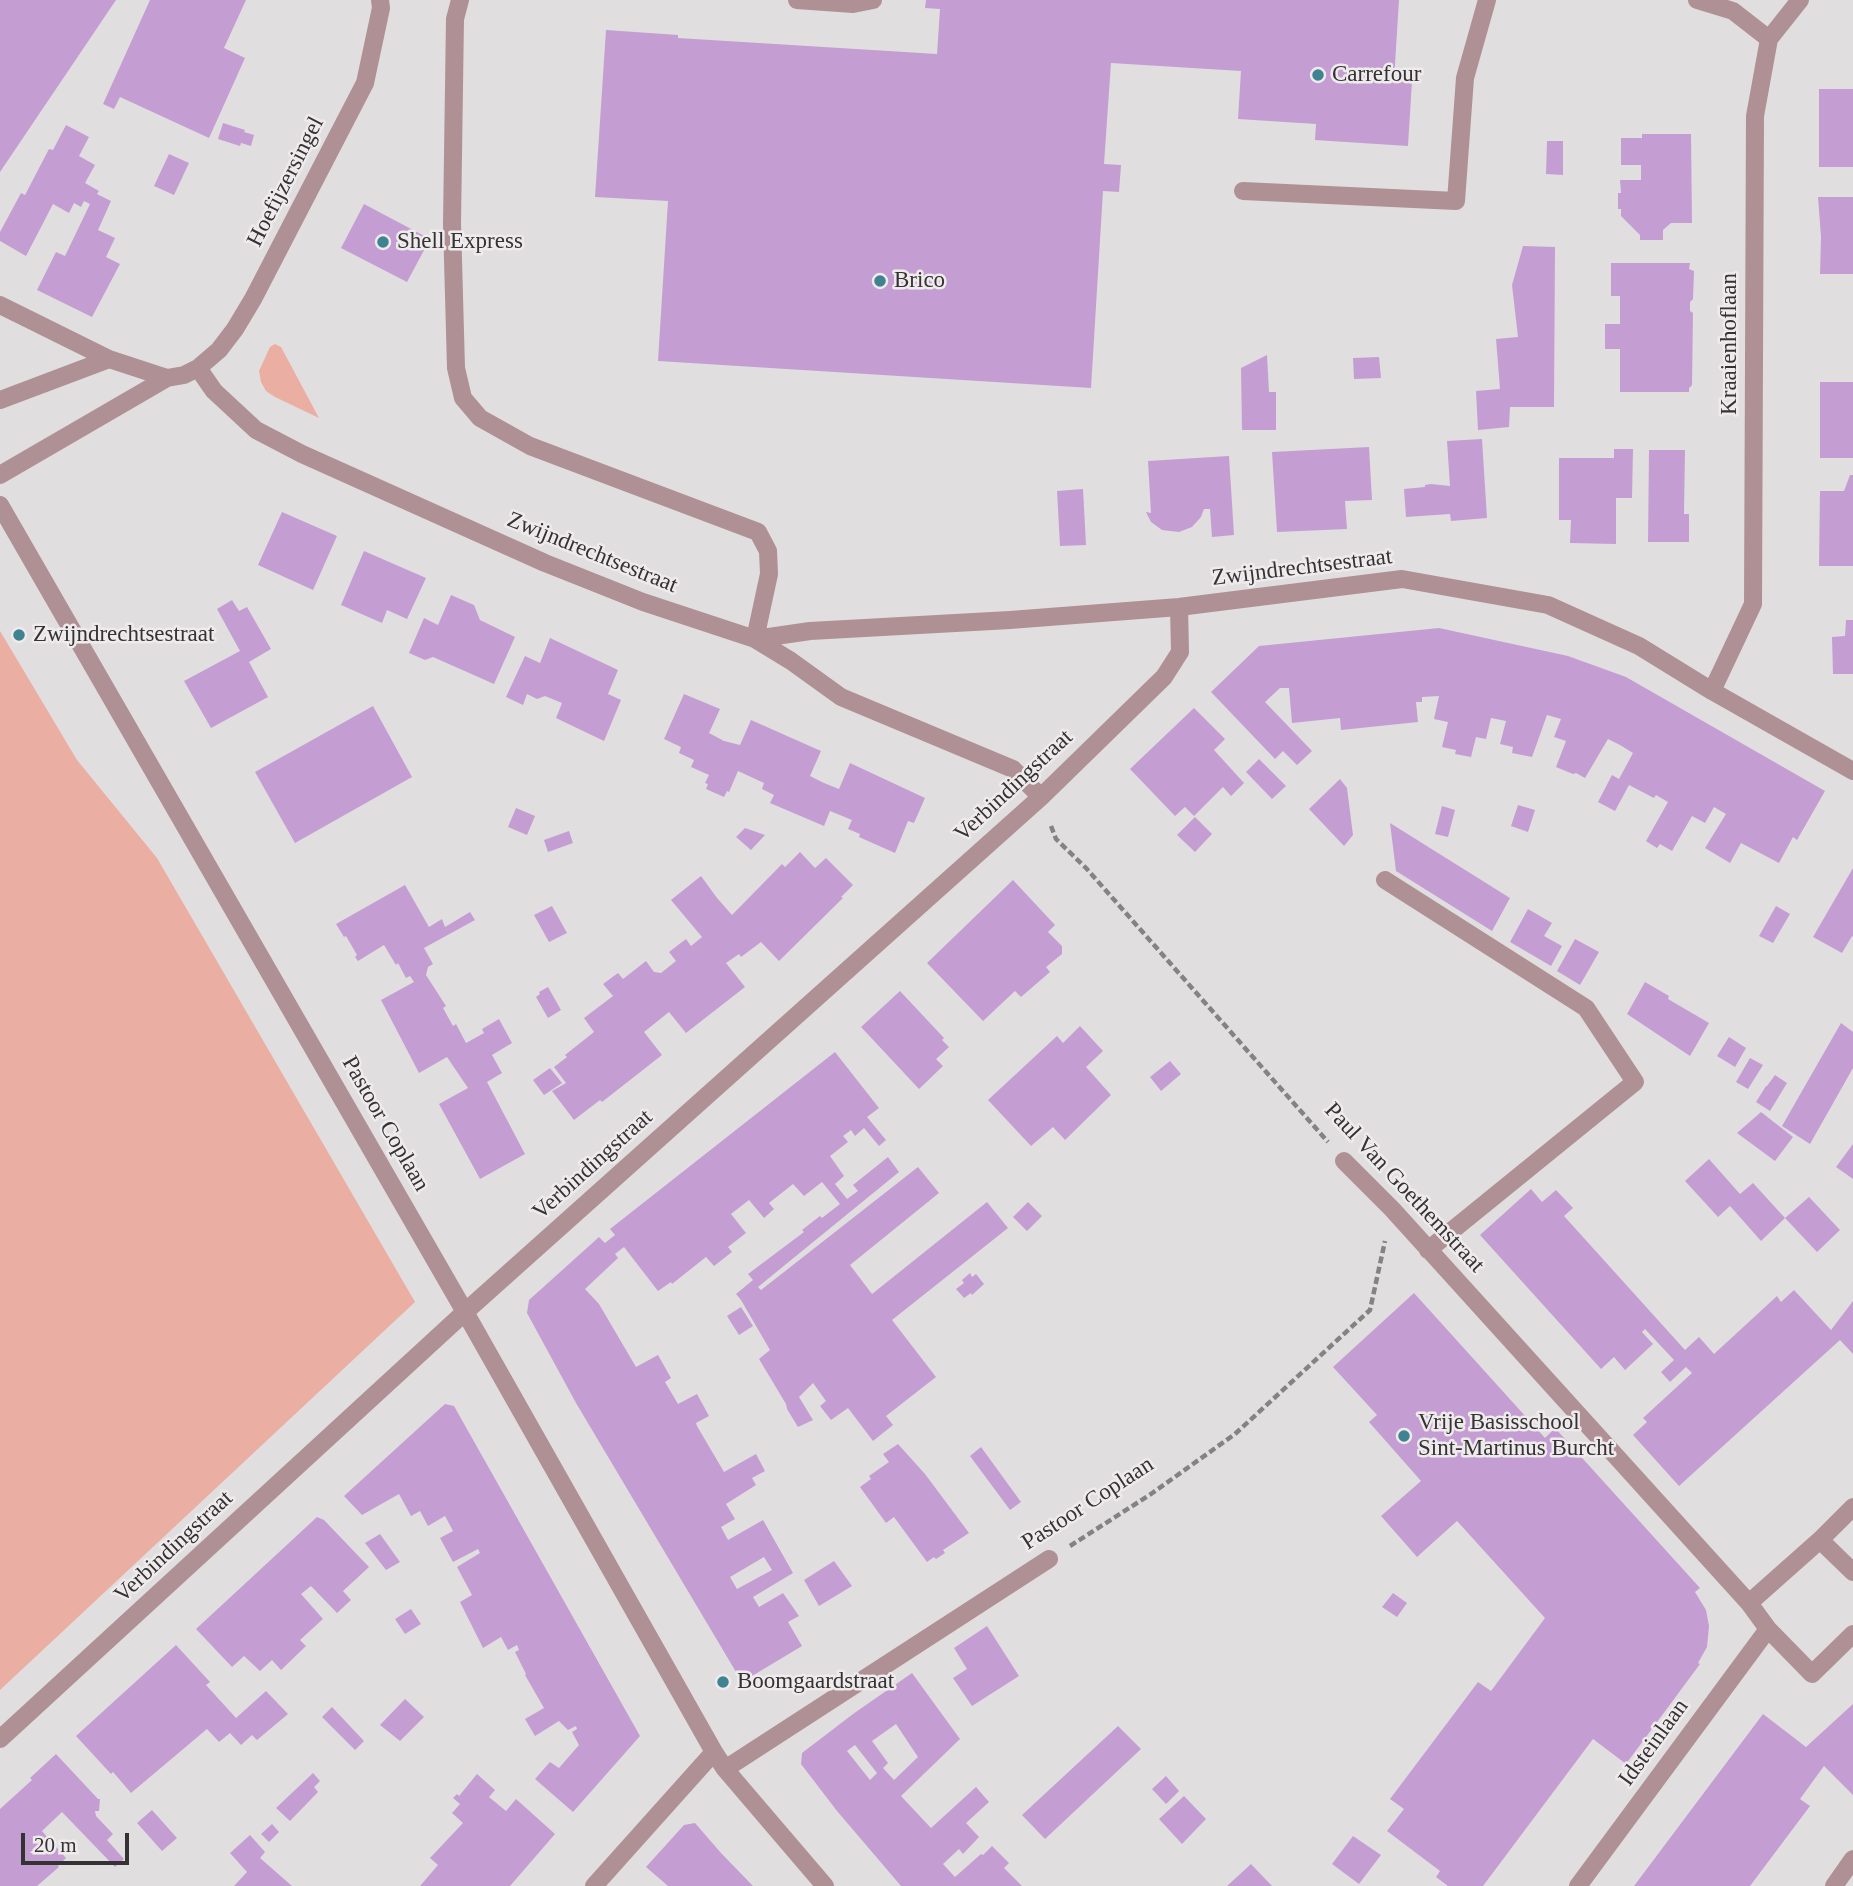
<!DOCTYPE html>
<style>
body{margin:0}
#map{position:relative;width:1853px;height:1886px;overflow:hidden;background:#e1dee0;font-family:"Times New Roman",serif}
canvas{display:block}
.scale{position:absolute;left:21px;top:1833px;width:108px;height:32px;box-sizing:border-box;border:4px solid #343233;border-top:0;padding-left:9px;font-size:21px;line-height:24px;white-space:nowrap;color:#343233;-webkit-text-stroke:5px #efebed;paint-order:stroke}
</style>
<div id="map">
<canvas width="1853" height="1886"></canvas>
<div class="scale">20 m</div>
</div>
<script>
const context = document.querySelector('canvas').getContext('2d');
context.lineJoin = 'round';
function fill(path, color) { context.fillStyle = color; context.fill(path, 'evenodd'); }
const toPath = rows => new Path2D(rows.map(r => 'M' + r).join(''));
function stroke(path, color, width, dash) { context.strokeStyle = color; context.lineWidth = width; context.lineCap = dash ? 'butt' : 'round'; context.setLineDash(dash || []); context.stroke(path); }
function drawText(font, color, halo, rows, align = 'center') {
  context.font = font + ' "Times New Roman",serif'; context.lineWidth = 5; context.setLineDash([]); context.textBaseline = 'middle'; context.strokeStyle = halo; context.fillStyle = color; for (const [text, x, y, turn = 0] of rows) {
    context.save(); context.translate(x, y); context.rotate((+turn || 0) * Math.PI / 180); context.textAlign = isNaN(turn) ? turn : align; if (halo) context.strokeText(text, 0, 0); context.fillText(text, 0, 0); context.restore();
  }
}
fill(toPath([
 [275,344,281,347,319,418,275,397,266,391,261,382,259,371,270,347],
 [0,631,77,760,157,858,415,1302,0,1690]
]), '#eaaea2');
fill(toPath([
 [0,0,116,0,0,172],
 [150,0,246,0,224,48,245,58,209,138,120,97,114,109,103,104],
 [926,0,1399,0,1394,80,1412,81,1408,146,1315,140,1316,124,1238,119,1241,71,1111,63,1104,164,1121,165,1119,192,1103,191,1091,388,658,361,668,201,595,197,606,30,678,35,678,38,937,54,940,9,925,8],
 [1819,89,1853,89,1853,167,1819,167],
 [223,123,245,130,244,132,254,135,251,146,241,143,240,146,218,139],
 [66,125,89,137,79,156,95,165,85,183,99,191,97,194,111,201,98,230,115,238,106,257,120,264,92,317,37,290,56,252,65,256,90,204,84,201,81,207,74,203,69,213,53,204,26,256,0,241,0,232,21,193,25,195,49,149,53,150],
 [1642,134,1691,134,1692,223,1671,223,1663,230,1663,240,1640,240,1640,235,1621,216,1621,209,1618,209,1618,193,1621,193,1620,180,1641,180,1641,165,1621,165,1621,138,1642,138],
 [1547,141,1563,141,1563,175,1546,174],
 [169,154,189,163,174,195,154,186],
 [1818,197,1853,197,1853,274,1820,274,1821,237],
 [364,204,430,239,407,282,341,248],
 [1523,246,1555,247,1554,407,1510,407,1509,427,1478,430,1476,391,1500,389,1496,339,1518,337,1512,285],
 [1611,263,1690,263,1689,269,1694,271,1693,299,1690,302,1690,311,1693,313,1692,385,1689,388,1689,392,1620,392,1620,349,1605,349,1605,324,1620,324,1620,296,1611,296],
 [1267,355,1269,392,1276,392,1276,430,1242,430,1241,368],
 [1379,357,1381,378,1354,379,1353,358],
 [1820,382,1853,382,1853,458,1820,458],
 [1482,439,1487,518,1451,521,1450,514,1406,517,1404,489,1425,487,1425,485,1431,484,1450,486,1447,441],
 [1369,447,1372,500,1345,501,1347,529,1277,532,1272,452],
 [1614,449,1633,449,1632,498,1616,498,1616,544,1570,543,1571,520,1559,520,1559,458,1614,458],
 [1649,450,1685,450,1684,514,1689,514,1689,542,1648,542],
 [1229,456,1234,535,1212,537,1210,509,1204,509,1201,517,1192,527,1179,532,1162,530,1151,522,1146,512,1151,513,1148,461],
 [1850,475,1853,475,1853,566,1819,566,1820,491,1844,491],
 [1083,489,1086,545,1060,546,1057,491],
 [282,512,337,536,313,590,258,565],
 [364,551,426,578,407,619,387,610,382,623,341,605],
 [451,595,474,605,480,620,515,637,494,684,433,657,425,660,409,653,424,618,438,625],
 [232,600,239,611,247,607,271,649,249,662,268,697,211,728,184,681,240,651,217,609],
 [1846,620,1853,620,1853,674,1833,674,1832,637,1845,636],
 [1439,628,1568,656,1626,677,1825,791,1797,840,1793,837,1779,863,1741,843,1730,863,1705,848,1726,814,1714,807,1705,823,1692,816,1672,851,1660,844,1657,848,1646,841,1668,802,1656,795,1654,798,1629,785,1615,811,1598,802,1612,775,1619,779,1633,753,1620,745,1608,739,1585,778,1576,773,1573,774,1556,767,1566,741,1554,737,1561,719,1547,715,1532,757,1512,753,1513,747,1500,744,1506,721,1491,718,1486,739,1476,737,1471,757,1455,754,1456,750,1442,747,1448,722,1434,719,1439,696,1422,697,1422,702,1416,702,1418,722,1341,730,1340,718,1292,723,1289,688,1280,688,1265,702,1312,751,1297,765,1283,751,1275,759,1211,692,1259,646],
 [550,638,618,670,608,694,621,700,604,741,556,718,562,703,545,696,537,699,527,694,523,705,506,697,525,656,540,663],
 [684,694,720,709,709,733,724,741,740,745,751,720,821,751,810,776,824,783,839,789,850,763,925,798,914,823,908,821,895,853,859,837,860,834,848,829,852,820,830,811,824,826,770,803,774,795,762,789,764,783,738,771,729,792,727,791,724,797,706,789,708,784,705,783,709,775,691,767,694,760,679,753,681,747,664,739],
 [373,706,412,777,295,843,255,772],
 [1194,708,1225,739,1214,750,1244,783,1231,796,1223,787,1194,816,1185,807,1175,816,1130,769],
 [1259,759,1286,786,1272,799,1246,772],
 [1340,779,1347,788,1353,835,1344,846,1309,809],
 [1518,805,1535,810,1528,832,1511,826],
 [1442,806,1455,810,1448,837,1435,834],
 [516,808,535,816,527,835,508,827],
 [1195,817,1212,834,1195,852,1177,835],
 [1390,823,1510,898,1492,931,1396,871],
 [745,828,765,835,751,850,736,837],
 [569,831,573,843,548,852,544,840],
 [800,852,815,868,826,858,853,885,841,897,843,898,779,961,761,942,741,957,739,954,726,963,745,987,686,1033,669,1012,644,1032,662,1055,602,1102,600,1100,574,1120,552,1091,566,1083,554,1067,567,1057,565,1055,594,1032,584,1018,613,996,603,984,618,973,623,979,646,961,654,972,661,973,676,961,669,952,686,939,691,946,702,937,671,900,701,876,717,898,732,915,782,864,785,867],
 [1853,868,1853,937,1852,936,1842,953,1813,937],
 [1013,880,1055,925,1048,932,1062,946,1062,954,1046,967,1050,972,1021,997,1015,991,983,1021,927,963],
 [405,885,429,927,442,919,445,927,470,912,475,920,424,948,433,964,428,967,426,975,446,1006,443,1008,453,1026,456,1024,466,1043,484,1033,482,1029,499,1019,512,1043,492,1055,502,1073,487,1082,525,1154,480,1179,439,1104,468,1088,447,1057,419,1073,381,1000,414,982,410,976,406,978,398,963,396,965,384,945,358,961,355,957,357,955,346,936,344,937,336,924],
 [552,906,567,933,549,942,534,915],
 [1776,906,1790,914,1773,943,1759,936],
 [1528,909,1552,923,1544,936,1562,946,1551,966,1510,942],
 [1575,939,1599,952,1580,985,1557,971],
 [1645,982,1669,996,1668,999,1709,1023,1690,1056,1627,1014],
 [548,987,561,1010,548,1018,536,997,540,994,539,992],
 [900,991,944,1038,942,1040,949,1047,936,1059,943,1066,919,1089,861,1027],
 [1841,1023,1853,1032,1853,1068,1810,1144,1782,1126],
 [1080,1026,1103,1051,1086,1067,1111,1095,1065,1140,1053,1127,1031,1146,988,1100,1057,1036,1063,1043],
 [1729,1037,1746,1048,1735,1067,1717,1056],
 [835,1052,879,1108,867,1117,886,1140,879,1146,864,1128,855,1136,851,1130,843,1136,848,1142,830,1156,844,1176,835,1184,847,1199,858,1191,853,1185,888,1157,899,1172,758,1287,761,1290,918,1167,939,1193,850,1265,872,1294,987,1202,1008,1228,892,1320,936,1377,886,1416,893,1425,873,1441,848,1408,831,1420,820,1406,826,1401,813,1383,799,1397,813,1420,798,1427,787,1409,786,1404,759,1359,770,1350,741,1300,736,1294,753,1280,748,1274,804,1232,802,1230,820,1216,822,1218,840,1204,822,1182,804,1196,793,1184,769,1203,774,1209,764,1218,749,1200,731,1214,746,1233,728,1247,732,1252,714,1266,706,1257,672,1284,671,1282,658,1291,624,1247,615,1254,618,1258,585,1289,599,1304,636,1367,658,1355,671,1378,665,1382,678,1404,697,1394,709,1416,696,1423,697,1426,724,1472,756,1454,765,1471,752,1478,756,1485,726,1504,735,1519,721,1527,728,1540,763,1520,793,1573,753,1597,759,1607,783,1593,799,1616,788,1622,802,1646,742,1682,576,1403,527,1313,529,1300,599,1237,605,1243,615,1235,610,1229],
 [764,1557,772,1570,737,1589,730,1577],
 [1750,1058,1763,1065,1748,1089,1736,1082],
 [1170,1061,1181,1074,1161,1091,1150,1077],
 [550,1068,562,1083,544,1095,533,1080],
 [1775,1075,1787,1083,1770,1111,1756,1102,1766,1086,1767,1086],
 [1761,1112,1793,1137,1775,1161,1737,1133],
 [1853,1144,1853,1179,1836,1167],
 [1709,1159,1740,1194,1753,1183,1785,1218,1761,1241,1730,1206,1718,1217,1685,1181],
 [1531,1189,1542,1202,1556,1190,1573,1208,1564,1216,1685,1350,1699,1337,1714,1354,1777,1296,1781,1302,1794,1290,1831,1330,1853,1301,1853,1354,1840,1340,1679,1486,1633,1435,1647,1422,1643,1418,1692,1373,1686,1367,1670,1382,1661,1372,1674,1360,1645,1329,1642,1332,1653,1344,1625,1370,1614,1357,1601,1369,1480,1235],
 [1809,1197,1840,1230,1817,1252,1785,1218],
 [1028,1202,1042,1216,1027,1231,1013,1217],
 [970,1273,972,1277,976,1274,984,1284,972,1295,971,1293,964,1298,956,1289,964,1283,962,1280],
 [1414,1293,1545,1438,1555,1428,1700,1588,1695,1592,1706,1610,1709,1626,1707,1647,1698,1663,1700,1664,1626,1764,1593,1739,1483,1886,1448,1886,1436,1877,1440,1871,1387,1831,1404,1809,1390,1799,1478,1682,1491,1691,1545,1618,1457,1521,1417,1557,1381,1516,1421,1481,1369,1422,1377,1415,1333,1367],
 [741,1307,753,1326,739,1335,727,1316],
 [445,1404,454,1406,640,1736,573,1812,535,1779,550,1762,559,1768,579,1745,572,1732,577,1729,576,1726,568,1730,559,1721,535,1736,525,1719,544,1708,525,1675,526,1674,515,1652,519,1650,517,1645,508,1650,501,1637,483,1648,460,1602,472,1595,457,1567,480,1553,478,1549,453,1562,440,1538,453,1531,445,1516,428,1526,420,1511,411,1516,399,1494,362,1515,344,1496],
 [898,1444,925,1474,969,1533,943,1550,945,1553,936,1559,934,1557,927,1562,894,1517,886,1523,860,1487,871,1479,869,1476,889,1462,883,1454],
 [981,1447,1021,1502,1010,1510,970,1456],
 [317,1517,324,1520,369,1567,343,1591,351,1600,337,1613,311,1586,301,1594,323,1619,300,1640,306,1646,281,1670,272,1660,260,1671,244,1656,232,1667,196,1629],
 [380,1534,400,1562,386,1570,365,1543],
 [834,1561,852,1586,819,1606,804,1580],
 [1393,1593,1407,1603,1397,1617,1382,1607],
 [411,1609,421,1624,405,1634,395,1619],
 [987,1626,1019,1676,972,1706,953,1678,967,1669,954,1648],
 [176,1645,210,1682,206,1685,236,1718,266,1691,288,1714,257,1740,252,1735,241,1745,230,1733,219,1742,207,1729,131,1793,113,1772,111,1774,76,1736],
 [912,1673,960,1739,901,1796,931,1828,976,1787,989,1802,966,1823,979,1837,963,1854,959,1849,943,1864,955,1877,981,1854,983,1855,992,1846,1009,1863,1004,1868,1022,1886,901,1886,837,1811,801,1764,802,1753,853,1714],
 [896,1724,918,1757,894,1780,883,1768,888,1763,872,1741],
 [855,1745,877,1773,870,1780,847,1751],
 [405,1699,424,1717,400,1741,380,1725],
 [1853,1704,1853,1795,1824,1766,1800,1799,1810,1806,1750,1886,1634,1886,1763,1714,1806,1747],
 [332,1707,364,1741,355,1750,322,1717],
 [1118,1726,1141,1749,1045,1839,1022,1815],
 [56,1754,98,1799,100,1799,99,1811,95,1811,96,1816,113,1834,107,1840,124,1859,115,1867,62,1812,42,1831,66,1858,58,1866,59,1867,37,1886,0,1886,0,1809,32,1780,30,1778],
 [313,1773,320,1781,314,1787,318,1792,290,1821,276,1808],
 [477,1774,495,1790,489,1797,506,1811,516,1799,555,1834,510,1886,420,1886,438,1865,430,1858,463,1823,452,1813,460,1804,453,1798,457,1794,459,1796],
 [1166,1776,1179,1791,1166,1804,1152,1789],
 [1184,1796,1206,1819,1182,1844,1159,1819],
 [152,1810,177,1838,162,1851,137,1823],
 [695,1823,721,1853,753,1886,668,1886,646,1867,684,1825],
 [272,1824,279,1832,269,1842,261,1834],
 [250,1835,265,1852,260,1858,292,1886,234,1886,247,1872,230,1853],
 [1353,1836,1381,1855,1359,1884,1332,1864],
 [1251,1864,1272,1886,1227,1886]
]), '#c49ed3');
stroke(toPath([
 [1051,826,1056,839,1086,868,1328,1142],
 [1070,1546,1151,1494,1235,1434,1370,1310,1385,1241]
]), '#848283', 4.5, [7, 3.5]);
stroke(toPath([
 [460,0,455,19,452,223,456,368,463,398,480,418,530,446,758,532,768,551,769,574,755,639],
 [797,0,853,4,873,0],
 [1697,0,1733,11,1769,39],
 [1243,191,1456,201,1465,78,1487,0],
 [0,305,109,359,167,378],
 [198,368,214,391,256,430,302,454,545,563,643,602,755,639,791,661,841,697,1013,769,1041,797],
 [0,400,109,359],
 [0,475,167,378,184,375,198,368,219,350,235,329,253,299,365,83,381,8,380,0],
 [0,505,465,1312,714,1752,725,1769,825,1886],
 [755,639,810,631,1010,620,1179,607,1402,579,1548,605,1639,646,1712,691,1853,771],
 [1712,691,1753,604,1755,116,1769,39,1800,0],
 [1385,880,1586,1008,1635,1082,1428,1250],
 [1344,1161,1392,1209,1749,1603,1768,1629,1812,1674,1853,1634],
 [1820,1540,1853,1572],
 [1749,1603,1820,1540,1853,1507],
 [0,1739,465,1312,1041,797,1164,677,1180,652,1179,607],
 [725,1769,1049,1559],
 [594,1886,714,1752],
 [1578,1886,1768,1629],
 [1834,1886,1853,1859]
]), '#af9095', 18);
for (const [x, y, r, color] of [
 [1318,75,7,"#3f8392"],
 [383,242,7,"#3f8392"],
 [880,281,7,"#3f8392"],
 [19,635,7,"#3f8392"],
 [1404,1436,7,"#3f8392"],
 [723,1682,7,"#3f8392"]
]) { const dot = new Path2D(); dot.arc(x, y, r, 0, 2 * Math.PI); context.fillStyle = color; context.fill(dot); stroke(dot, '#efebed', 2.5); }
drawText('23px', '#343233', '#efebed', [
 ["Carrefour",1332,75],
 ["Shell Express",397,242],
 ["Brico",894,281],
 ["Zwijndrechtsestraat",33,635],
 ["Vrije Basisschool",1418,1423],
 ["Sint-Martinus Burcht",1418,1449],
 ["Boomgaardstraat",737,1682]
], 'left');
drawText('23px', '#343233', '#efebed', [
 ["Hoefijzersingel",286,182,-63],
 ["Kraaienhoflaan",1730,344,-90],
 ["Zwijndrechtsestraat",592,553,22],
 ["Zwijndrechtsestraat",1302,568,-7],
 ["Verbindingstraat",1014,786,-43],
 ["Pastoor Coplaan",385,1124,60],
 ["Verbindingstraat",593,1165,-42],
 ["Paul Van Goethemstraat",1404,1188,47],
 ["Pastoor Coplaan",1088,1504,-33],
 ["Verbindingstraat",174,1547,-43],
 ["Idsteinlaan",1654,1743,-54]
]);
</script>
